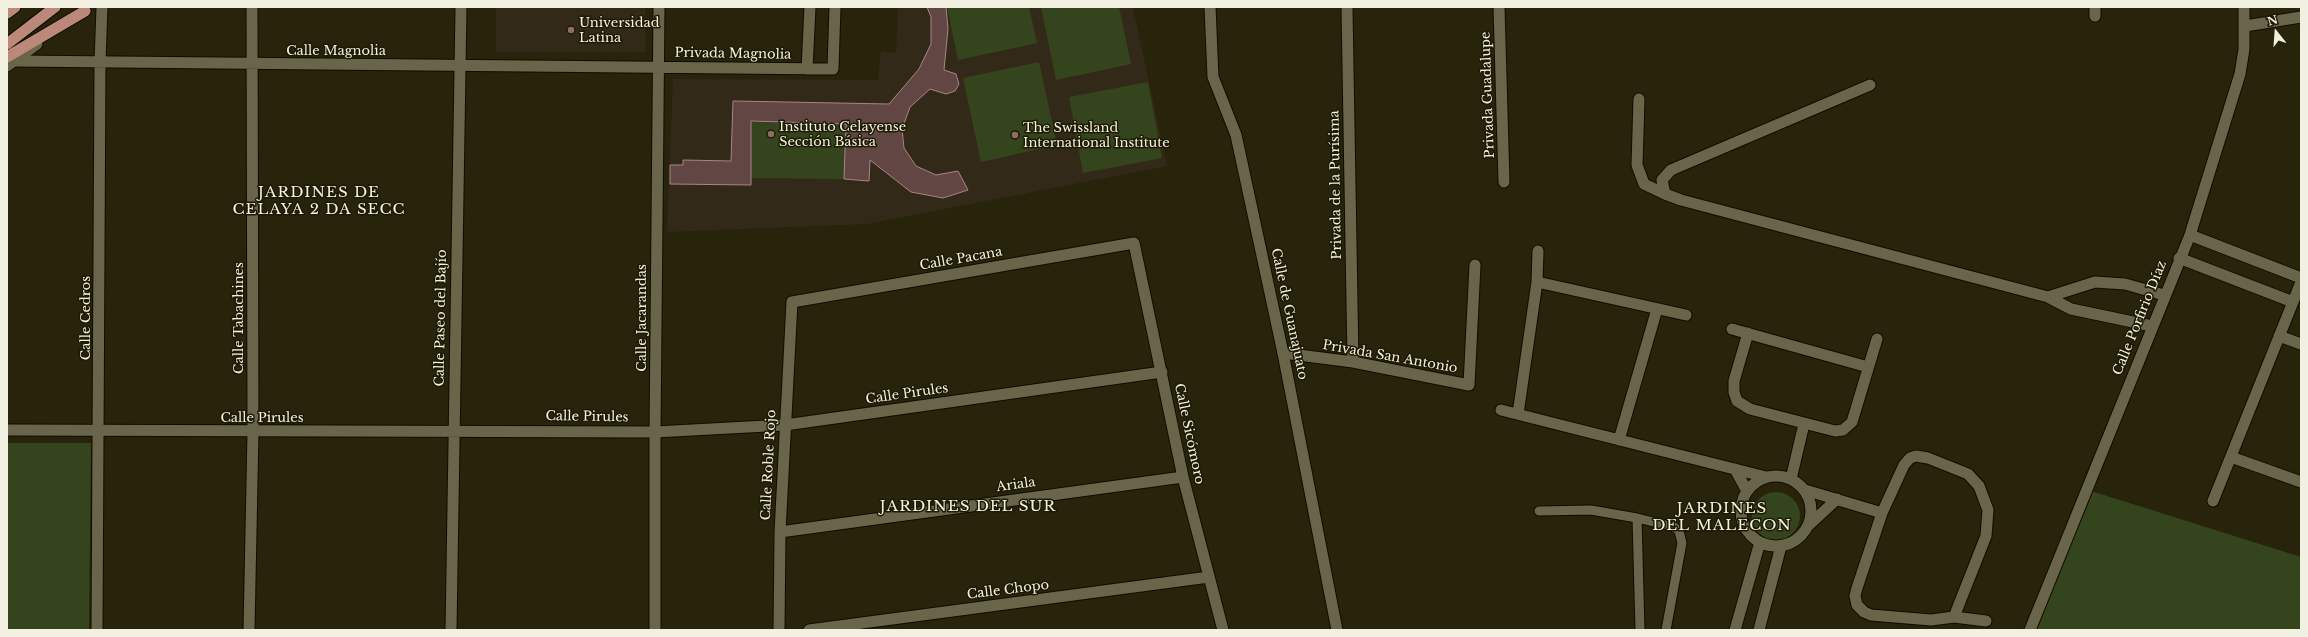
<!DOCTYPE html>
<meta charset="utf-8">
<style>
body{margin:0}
#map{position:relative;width:2308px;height:637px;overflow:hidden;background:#28230b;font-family:"Libre Baskerville",serif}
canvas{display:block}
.frame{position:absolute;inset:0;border:8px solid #f2f0e1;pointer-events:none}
.north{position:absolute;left:2256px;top:12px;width:40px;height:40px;-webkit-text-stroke:3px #1e1a03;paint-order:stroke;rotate:343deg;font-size:11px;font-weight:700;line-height:16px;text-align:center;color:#f2f0e1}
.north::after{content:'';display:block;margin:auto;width:14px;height:18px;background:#f2f0e1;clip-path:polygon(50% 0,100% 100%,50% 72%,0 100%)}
</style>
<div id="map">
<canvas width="2308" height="637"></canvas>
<div class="frame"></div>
<div class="north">N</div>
</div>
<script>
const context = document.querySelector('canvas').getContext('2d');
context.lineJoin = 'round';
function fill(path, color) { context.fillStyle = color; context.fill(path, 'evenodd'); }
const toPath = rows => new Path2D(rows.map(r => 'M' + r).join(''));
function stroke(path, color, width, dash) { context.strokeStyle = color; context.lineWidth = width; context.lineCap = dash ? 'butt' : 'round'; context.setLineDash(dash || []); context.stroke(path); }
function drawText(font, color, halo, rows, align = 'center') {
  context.font = font + ' "Libre Baskerville",serif'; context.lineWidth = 3; context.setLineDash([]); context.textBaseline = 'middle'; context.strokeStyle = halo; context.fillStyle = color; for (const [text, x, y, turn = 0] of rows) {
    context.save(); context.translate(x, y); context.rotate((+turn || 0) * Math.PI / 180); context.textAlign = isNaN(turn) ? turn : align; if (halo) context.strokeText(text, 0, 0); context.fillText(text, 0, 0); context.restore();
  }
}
fill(toPath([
 [496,7,645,7,645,52,496,52],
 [898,7,1133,7,1167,166,867,224,667,232,673,79,878,80,881,51,896,53]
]), '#332919');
fill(toPath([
 [947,7,1029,7,1037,43,958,60],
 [1041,7,1119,7,1131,64,1056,80],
 [1039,62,1057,145,981,162,963,78],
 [1148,82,1162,158,1083,173,1069,97],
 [751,122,846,124,844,179,750,178],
 [7,443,91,443,89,630,7,630],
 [2088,490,2301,557,2301,630,2029,630],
 '1752 516a24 24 0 1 1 48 0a24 24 0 1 1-48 0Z'
]), '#34451d');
const building = toPath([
 [927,7,946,7,948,29,944,70,956,74,959,84,955,91,946,94,930,89,910,107,902,129,904,148,916,166,936,175,958,171,968,190,943,198,911,192,870,160,869,181,844,179,846,124,751,121,751,185,670,184,670,165,683,165,683,160,731,161,733,101,889,104,919,69,931,44,931,17,927,7]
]);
fill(building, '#624644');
stroke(building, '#a68684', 1);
const service = toPath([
 [1539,511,1591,510,1637,518,1674,527,1679,531,1682,543,1666,630],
 [1637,518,1640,630]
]);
const minor = toPath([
 [1347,7,1353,362],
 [1499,7,1504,182],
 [2095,7,2095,16],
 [2245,26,2301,17],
 [14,61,833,69,835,7],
 [807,69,810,7],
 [1870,85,1671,170,1662,180,1665,194,1681,200,2048,297,2095,282,2125,284,2164,295],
 [1639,99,1637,165,1644,184,1665,194],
 [2190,235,2301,278],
 [2179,258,2293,302],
 [1537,282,1686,315],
 [2048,297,2071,309,2152,326],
 [1732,329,1868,367],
 [1748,333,1734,381,1734,392,1737,401,1750,409,1835,431,1843,430,1852,422,1877,339],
 [2279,336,2301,344],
 [1283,353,1353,362,1469,385,1475,265],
 [1501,410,1766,477],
 [1518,414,1537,282,1538,251],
 [1619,440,1657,309],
 [2231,457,2301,482],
 [1735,469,1747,491],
 '1741 511a35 35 0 1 1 70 0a35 35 0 1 1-70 0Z',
 [1791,479,1804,424],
 [1805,490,1882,513],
 [2213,501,2301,282],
 [1809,525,1837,499],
 [780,532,1183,477],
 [1954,617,1986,536,1988,510,1979,486,1968,474,1928,458,1916,456,1910,458,1904,465,1882,513,1857,588,1855,596,1857,605,1864,612,1871,615,1931,620,1954,617,1986,621],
 [97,630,100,62,102,7],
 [249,630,253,432,252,7],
 [655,630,655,432,659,7],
 [779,630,780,532,792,302,1134,243,1183,477,1223,630],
 [809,630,1209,577],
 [1735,630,1760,542],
 [1759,630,1781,546],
 [2030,630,2190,235,2240,74,2244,49,2244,7]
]);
const secondary = toPath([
 [1210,7,1213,77,1236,135,1283,353,1337,630],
 [7,66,37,44],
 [7,430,655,432,785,425,1162,372],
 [451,630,461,7]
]);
const primary = toPath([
 [7,13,15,7],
 [7,44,55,7],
 [7,57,85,11]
]);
stroke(service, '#110c00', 11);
stroke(minor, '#110c00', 13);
stroke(secondary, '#110c00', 13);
stroke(primary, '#110c00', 13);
stroke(service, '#69654b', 9);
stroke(minor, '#69654b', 11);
stroke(secondary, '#69654b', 11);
stroke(primary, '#bc887a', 11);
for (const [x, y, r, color] of [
 [571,30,4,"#8d6e63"],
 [771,134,4,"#8d6e63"],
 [1015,135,4,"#8d6e63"]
]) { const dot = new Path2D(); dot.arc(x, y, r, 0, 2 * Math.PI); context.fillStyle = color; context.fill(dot); stroke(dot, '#1e1a03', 1.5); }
drawText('13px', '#f2f0e1', '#1e1a03', [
 ["Universidad",579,23],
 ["Latina",579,38],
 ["Instituto Celayense",779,127],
 ["Sección Básica",779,142],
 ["The Swissland",1023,128],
 ["International Institute",1023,143]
], 'left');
drawText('13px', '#f2f0e1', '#1e1a03', [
 ["Calle Magnolia",336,51],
 ["Privada Magnolia",733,54,1],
 ["Privada Guadalupe",1488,95,-92],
 ["Privada de la Purísima",1336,185,-91],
 ["Calle Pacana",961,259,-10],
 ["Calle de Guanajuato",1289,314,78],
 ["Calle Cedros",86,318,-90],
 ["Calle Tabachines",239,318,-90],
 ["Calle Paseo del Bajío",441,318,-89],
 ["Calle Jacarandas",642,318,-90],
 ["Calle Porfirio Díaz",2140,318,-68],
 ["Privada San Antonio",1390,357,10],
 ["Calle Pirules",907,394,-8],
 ["Calle Pirules",587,417,1],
 ["Calle Pirules",262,418],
 ["Calle Sicómoro",1189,434,78],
 ["Calle Roble Rojo",769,465,-87],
 ["Ariala",1016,485,-8],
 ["Calle Chopo",1008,590,-7]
]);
context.letterSpacing = '1px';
drawText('15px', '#f2f0e1', '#1e1a03', [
 ["JARDINES DE",319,193],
 ["CELAYA 2 DA SECC",319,210],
 ["JARDINES DEL SUR",968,507],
 ["JARDINES",1722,509],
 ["DEL MALECON",1722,526]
]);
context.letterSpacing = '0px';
</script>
